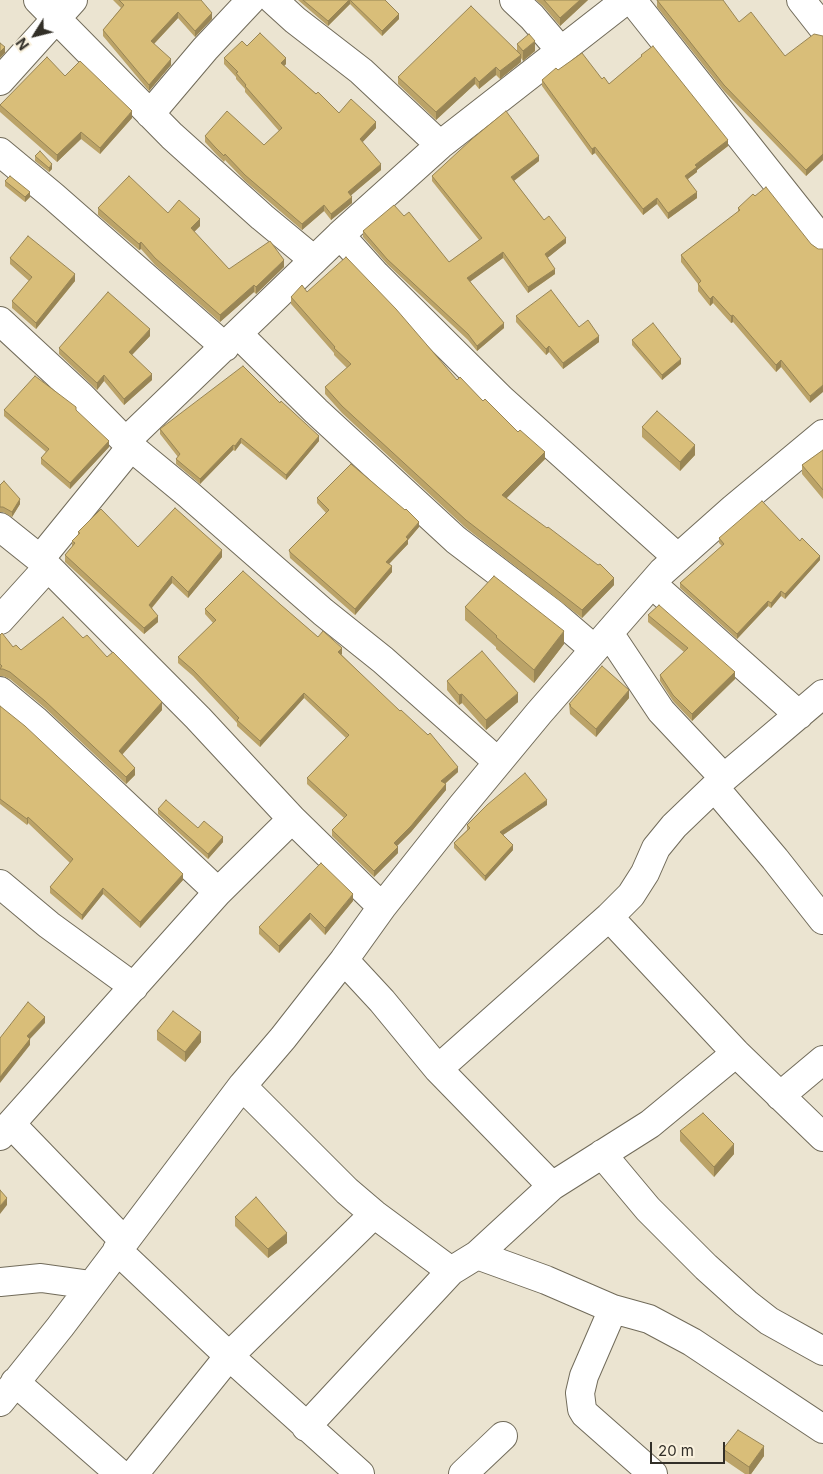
<!DOCTYPE html>
<style>
body{margin:0}
#map{position:relative;width:823px;height:1474px;overflow:hidden;background:#ebe4d1;font-family:Inter,sans-serif}
canvas{display:block}
.north{position:absolute;left:10px;top:10px;width:50px;height:50px;-webkit-text-stroke:4px #f9f1de;paint-order:stroke;rotate:234deg;font-size:14px;font-weight:700;line-height:20px;text-align:center;color:#322f28}
.north::after{content:'';display:block;margin:auto;width:18px;height:22px;background:#322f28;clip-path:polygon(50% 0,100% 100%,50% 72%,0 100%)}
.scale{position:absolute;left:650px;top:1442px;width:75px;height:22px;box-sizing:border-box;border:2px solid #322f28;border-top:0;padding-left:6px;font-size:15px;line-height:18px;white-space:nowrap;color:#322f28;-webkit-text-stroke:4px #f9f1de;paint-order:stroke}
</style>
<div id="map">
<canvas width="823" height="1474"></canvas>
<div class="north">N</div>
<div class="scale">20 m</div>
</div>
<script>
const context = document.querySelector('canvas').getContext('2d');
context.lineJoin = 'round';
const toPath = rows => new Path2D(rows.map(r => 'M' + r).join(''));
function stroke(path, color, width, dash) { context.strokeStyle = color; context.lineWidth = width; context.lineCap = dash ? 'butt' : 'round'; context.setLineDash(dash || []); context.stroke(path); }
function fill(path, color) { context.fillStyle = color; context.fill(path, 'evenodd'); }
const minor = toPath([
 [38,0,172,136,262,217,314,260],
 [273,0,295,20,361,71,440,145],
 [514,0,532,17,561,51],
 [632,0,823,241],
 [801,0,823,28],
 [0,81,73,0],
 [150,114,205,49,251,0],
 [0,152,53,196,225,347],
 [340,235,376,275,501,399,678,558],
 [0,321,81,396,131,447,188,494,323,612,383,660,498,762],
 [238,334,316,411,456,540,552,613,594,649],
 [126,441,340,235,440,145,626,0],
 [0,527,40,559,198,718,292,819,382,907],
 [40,559,131,447],
 [652,584,799,715],
 [0,620,47,568],
 [609,633,661,711,724,778],
 [0,691,35,720,218,892],
 [715,788,775,859,823,920],
 [0,884,49,925,134,987],
 [609,917,736,1053,823,1137],
 [344,960,382,1001,438,1069,552,1186],
 [438,1069,609,917,631,895,645,873,656,848,674,826,724,778,823,694],
 [242,1086,347,1191,374,1214,451,1271],
 [780,1096,823,1060],
 [11,1124,124,1241],
 [0,1136,218,892,292,819],
 [602,1154,648,1209,706,1267,746,1303,769,1321,823,1351],
 [117,1250,229,1356,360,1474],
 [477,1255,546,1280,613,1309,649,1319,692,1342,823,1429],
 [0,1282,41,1278,91,1285],
 [613,1309,584,1376,580,1393,582,1409,585,1414,653,1474],
 [15,1382,120,1474],
 [0,1402,60,1327,242,1086,283,1038,344,960,382,907,462,806,539,713,662,572,734,508,823,434],
 [306,1427,451,1271,477,1255,552,1186,650,1124,736,1053],
 [134,1474,229,1356,374,1214],
 [463,1474,503,1436]
]);
stroke(minor, '#716b5a', 30);
stroke(minor, '#fff', 28);
fill(toPath([
 [113,0,201,0,212,19,195,37,178,18,154,44,171,65,149,91,103,36,103,30,121,8],
 [298,0,385,0,399,19,382,36,350,4,328,26],
 [536,0,588,0,560,26,543,6],
 [657,0,739,22,785,56,823,36,823,160,806,176,724,91,657,7],
 [517,44,535,51,523,61,521,58,521,62,500,79,496,75,479,89,475,84,436,120,398,84,398,77,517,51],
 [247,46,286,64,284,66,339,113,376,128,362,142,381,170,351,195,352,203,331,220,324,211,302,230,245,181,225,160,224,162,215,153,205,142,205,136,264,145,279,131,245,92,245,89,236,79,236,77,224,64,224,58],
 [641,55,728,146,697,170,697,172,688,179,697,198,668,219,657,204,643,215,595,153,592,155,542,86,542,80,558,70,602,79,609,84,641,57],
 [65,76,132,118,100,154,81,139,57,162,0,112,0,105],
 [35,156,52,169,49,172,35,161],
 [539,161,514,181,544,220,566,243,547,258,555,274,528,293,503,258,470,281,504,328,477,351,468,340,387,264,363,237,363,231,404,216,449,262,479,240,432,181,432,176],
 [5,181,30,197,25,202,5,186],
 [98,208,168,213,200,226,194,232,229,269,284,267,256,294,254,292,220,322,155,265,141,249,139,250,98,215],
 [738,208,811,244,818,249,810,403,781,367,776,372,733,322,731,323,713,303,710,306,698,291,698,284,681,262,681,255,738,212],
 [10,258,75,281,36,329,12,308,12,301,29,281,10,264],
 [307,292,457,380,483,401,545,459,506,498,614,585,582,618,466,528,342,413,325,394,325,387,347,368,334,355,334,353,291,304,291,297],
 [516,316,579,327,599,342,563,369,549,352,546,355,516,322],
 [150,336,132,355,152,380,124,405,104,381,97,390,59,354,59,348],
 [632,340,681,364,662,380,632,345],
 [280,403,319,441,286,480,241,443,235,451,233,450,200,484,176,464,176,459,178,457,160,434,160,429],
 [4,410,76,410,109,447,70,489,41,464,41,458,46,452,4,416],
 [642,427,695,455,680,471,642,437],
 [823,450,823,499,802,474,802,465],
 [0,485,20,504,12,517,3,512,0,512],
 [317,498,419,527,408,540,408,544,389,564,392,572,355,615,290,558,289,550,326,513,317,503],
 [78,532,138,547,222,557,188,598,172,583,152,608,158,622,144,634,65,562,65,555,72,547,72,541,78,535],
 [719,538,800,541,820,560,785,599,781,596,771,608,768,606,737,639,680,588,680,583,722,546,719,543],
 [281,605,318,637,342,654,341,654,458,772,445,784,446,790,411,832,397,846,398,853,374,877,332,836,332,830,344,818,307,784,307,778,346,738,304,698,260,747,237,726,237,723,193,676,178,663,178,657,213,623,205,614,205,609],
 [465,607,564,644,534,683,496,649,496,647,465,620],
 [648,615,735,679,692,721,673,701,660,681,660,675,684,652,648,622],
 [0,635,13,647,21,650,83,638,107,657,162,710,122,755,135,775,126,784,45,708,10,679,3,676,0,676],
 [447,681,518,702,486,730,462,703,459,705,447,690],
 [629,698,596,737,570,714,569,704],
 [0,706,183,880,140,928,103,894,82,920,50,893,50,887,70,863,28,823,27,825,0,804],
 [547,805,503,835,513,850,485,881,454,848,454,843,467,830,467,825],
 [158,809,198,828,223,842,208,859,158,814],
 [353,901,325,935,310,919,279,953,259,934,259,927],
 [157,1031,201,1042,185,1062,157,1040],
 [680,1131,734,1154,714,1177,680,1141],
 [235,1217,287,1243,268,1258,235,1226],
 [723,1449,764,1456,751,1474,745,1474,723,1459]
]), '#bba368');
fill(toPath([
 [349,0,350,0,350,4,328,26,328,21],
 [580,0,588,0,560,26,560,18],
 [178,12,178,18,151,47,151,41],
 [212,13,212,19,195,37,195,31],
 [399,14,399,19,382,36,382,31],
 [535,41,535,51,523,61,523,51],
 [5,47,5,53,0,58,0,52],
 [521,55,521,62,500,79,500,71],
 [286,58,286,64,281,69,281,63],
 [171,59,171,65,149,91,149,85],
 [496,67,496,75,479,89,479,82],
 [475,77,475,84,436,120,436,112],
 [132,111,132,118,100,154,100,148],
 [376,122,376,128,360,145,360,139],
 [81,132,81,139,57,162,57,155],
 [728,140,728,146,697,170,697,172,685,181,685,176,695,165],
 [595,147,595,153,592,155,592,149],
 [823,154,823,160,806,176,806,170],
 [539,156,539,161,511,183,511,177],
 [52,164,52,169,49,172,49,168],
 [381,164,381,170,348,198,348,192],
 [30,192,30,197,25,202,25,197],
 [697,192,697,198,668,219,668,213],
 [352,197,352,203,331,220,331,214],
 [657,198,657,204,643,215,643,209],
 [324,205,324,211,302,230,302,224],
 [200,219,200,226,191,235,191,228],
 [566,238,566,243,545,260,545,254],
 [141,242,141,249,139,250,139,244],
 [503,252,503,258,467,284,467,278],
 [284,260,284,267,256,294,256,287],
 [555,269,555,274,528,293,528,287],
 [75,274,75,281,36,329,36,323],
 [254,285,254,292,220,322,220,315],
 [713,296,713,303,710,306,710,299],
 [733,315,733,322,731,323,731,316],
 [504,323,504,328,477,351,477,346],
 [150,329,150,336,129,358,129,352],
 [599,336,599,342,563,369,563,363],
 [549,346,549,352,546,355,546,349],
 [681,359,681,364,662,380,662,375],
 [781,360,781,367,776,372,776,365],
 [152,374,152,380,124,405,124,399],
 [104,375,104,381,97,390,97,383],
 [823,385,823,392,810,403,810,396],
 [319,436,319,441,286,480,286,475],
 [241,438,241,443,235,451,235,446],
 [109,441,109,447,70,489,70,483],
 [233,445,233,450,200,484,200,479],
 [695,445,695,455,680,471,680,462],
 [545,452,545,459,502,503,502,495],
 [20,499,20,504,12,517,12,512],
 [419,522,419,527,408,540,408,544,386,567,386,562],
 [222,550,222,557,188,598,188,592],
 [820,556,820,560,785,599,785,594],
 [392,566,392,572,355,615,355,609],
 [172,576,172,583,149,611,149,605],
 [614,578,614,585,582,618,582,610],
 [781,591,781,596,771,608,771,603],
 [768,601,768,606,737,639,737,634],
 [158,616,158,622,144,634,144,628],
 [564,631,564,644,534,683,534,670],
 [342,648,342,654,338,658,338,652],
 [735,672,735,679,692,721,692,714],
 [629,690,629,698,596,737,596,729],
 [304,693,304,698,260,747,260,741],
 [518,693,518,702,486,730,486,720],
 [462,694,462,703,459,705,459,695],
 [162,702,162,710,119,758,119,751],
 [458,767,458,772,441,787,441,781],
 [135,768,135,775,126,784,126,777],
 [446,784,446,790,411,832,394,849,394,843],
 [547,800,547,805,500,837,500,832],
 [28,817,28,823,27,825,27,819],
 [223,837,223,842,208,859,208,854],
 [513,845,513,850,485,881,485,876],
 [398,847,398,853,374,877,374,871],
 [183,874,183,880,140,928,140,922],
 [103,888,103,894,82,920,82,915],
 [353,894,353,901,325,935,325,928],
 [310,913,310,919,279,953,279,946],
 [45,1017,45,1023,30,1039,30,1045,0,1083,0,1077,27,1036],
 [201,1032,201,1042,185,1062,185,1052],
 [734,1144,734,1154,714,1177,714,1167],
 [7,1198,7,1205,0,1214,0,1206],
 [287,1233,287,1243,268,1258,268,1249],
 [764,1446,764,1456,751,1474,749,1474,749,1467]
]), '#988555');
const building = toPath([
 [119,0,201,0,212,13,195,31,178,12,151,41,171,59,149,85,103,30,124,5,119,0],
 [303,0,349,0,328,21,303,0],
 [350,0,385,0,399,14,382,31,350,0],
 [544,0,580,0,560,18,544,0],
 [657,0,723,0,739,22,751,12,785,56,814,34,823,36,823,154,806,170,724,85,657,0],
 [471,6,521,55,500,71,496,67,479,82,475,77,436,112,398,77,471,6],
 [260,33,286,58,281,63,316,94,318,92,339,113,351,99,376,122,360,139,381,164,348,192,352,197,331,214,324,205,302,224,245,175,225,154,224,156,215,147,205,136,227,111,264,145,282,128,245,86,246,85,236,73,238,72,224,58,242,41,247,46,260,33],
 [529,34,535,41,523,51,517,44,529,34],
 [0,43,5,47,0,52,0,43],
 [653,46,728,140,695,165,697,167,685,176,697,192,668,213,657,198,643,209,595,147,592,149,542,80,556,68,558,70,582,53,602,79,604,77,609,84,642,56,641,55,653,46],
 [47,57,65,76,80,61,132,111,100,148,81,132,57,155,0,105,47,57],
 [506,111,539,156,511,177,544,220,549,216,566,238,545,254,555,269,528,287,503,252,467,278,504,323,477,346,468,334,387,259,363,231,394,205,404,216,409,212,449,262,482,238,432,176,472,139,506,111],
 [40,151,52,164,49,168,35,156,40,151],
 [10,176,30,192,25,197,5,181,10,176],
 [129,176,168,213,179,200,200,219,191,228,229,269,270,241,284,260,256,287,254,285,220,315,155,258,141,242,139,244,98,208,129,176],
 [766,187,811,244,818,249,823,249,823,385,810,396,781,360,776,365,733,315,731,316,713,296,710,299,698,284,701,281,681,255,740,210,738,208,753,194,755,196,766,187],
 [28,236,75,274,36,323,12,301,32,277,10,258,28,236],
 [346,257,396,309,457,380,460,377,483,401,485,399,518,432,520,430,545,452,502,495,547,528,548,527,598,565,600,564,614,578,582,610,466,520,342,406,325,387,351,364,334,348,335,347,291,297,302,285,307,292,346,257],
 [551,290,579,327,588,320,599,336,563,363,549,346,546,349,516,316,551,290],
 [108,292,150,329,129,352,152,374,124,399,104,375,97,383,59,348,108,292],
 [653,323,681,359,662,375,632,340,653,323],
 [243,366,280,403,281,401,319,436,286,475,241,438,235,446,233,445,200,479,176,459,180,454,160,429,243,366],
 [35,376,76,407,76,410,109,441,70,483,41,458,49,449,4,410,35,376],
 [657,411,695,445,680,462,642,427,657,411],
 [823,450,823,490,802,465,823,450],
 [351,464,405,510,406,509,419,522,406,537,408,539,386,562,392,566,355,609,290,552,289,550,329,510,317,498,351,464],
 [4,481,20,499,12,512,3,507,0,507,0,485,4,481],
 [762,501,800,541,802,538,820,556,785,594,781,591,771,603,768,601,737,634,680,583,724,544,719,538,762,501],
 [175,508,222,550,188,592,172,576,149,605,158,616,144,628,65,555,75,543,72,541,80,533,78,532,101,509,138,547,175,508],
 [243,571,281,605,318,637,323,631,342,648,338,652,400,711,401,710,428,735,430,733,458,767,441,781,446,784,411,826,394,843,398,847,374,871,332,830,347,815,307,778,349,735,304,693,260,741,237,720,239,718,193,670,178,657,216,620,205,609,243,571],
 [494,576,564,631,534,670,496,637,497,636,465,607,494,576],
 [659,605,735,672,692,714,673,695,660,675,688,648,648,615,659,605],
 [63,617,83,638,87,635,107,657,113,652,162,702,119,751,135,768,126,777,45,701,10,672,3,669,0,669,2,666,0,664,0,635,2,633,13,647,16,645,21,650,63,617],
 [482,651,518,693,486,720,462,694,459,695,447,681,482,651],
 [602,666,629,690,596,729,570,706,571,705,569,704,602,666],
 [0,706,25,726,183,874,140,922,103,888,82,915,50,887,73,859,28,817,27,819,0,799,0,706],
 [525,773,547,800,500,832,513,845,485,876,454,843,470,828,467,825,487,805,525,773],
 [166,800,198,828,204,821,223,837,208,854,158,809,166,800],
 [321,863,353,894,325,928,310,913,279,946,259,927,321,863],
 [28,1002,45,1017,27,1036,30,1039,0,1077,0,1038,28,1002],
 [173,1011,201,1032,185,1052,157,1031,173,1011],
 [703,1113,734,1144,714,1167,680,1131,703,1113],
 [0,1190,7,1198,0,1206,0,1190],
 [256,1197,287,1233,268,1249,235,1217,256,1197],
 [738,1430,764,1446,749,1467,723,1449,738,1430]
]);
fill(building, '#d9be79');
stroke(building, '#988555', 1);
</script>
